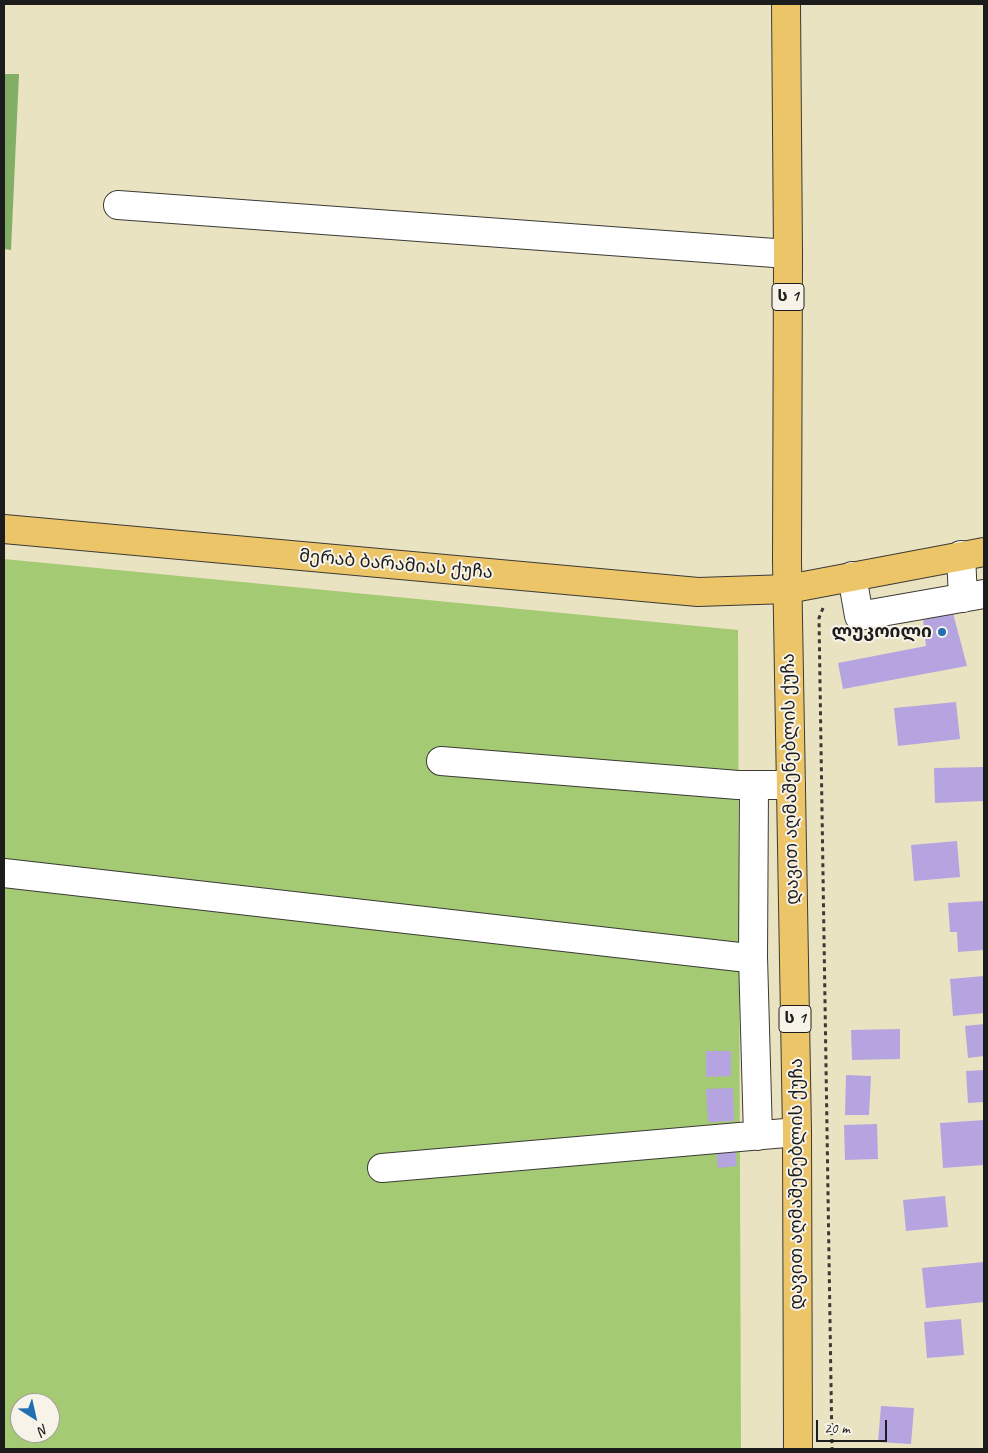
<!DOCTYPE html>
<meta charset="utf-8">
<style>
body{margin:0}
#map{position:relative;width:988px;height:1453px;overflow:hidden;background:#eae3c2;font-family:Caveat,sans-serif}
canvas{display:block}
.frame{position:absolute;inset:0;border:5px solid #1c1c1c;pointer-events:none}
.north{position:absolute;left:10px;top:1393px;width:50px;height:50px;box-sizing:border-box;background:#f7f3e8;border:1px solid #9f9d96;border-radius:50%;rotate:145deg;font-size:14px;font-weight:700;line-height:20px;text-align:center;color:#1c1c1c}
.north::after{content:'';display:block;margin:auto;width:18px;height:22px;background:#1f6fb2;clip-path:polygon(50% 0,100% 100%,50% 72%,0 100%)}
.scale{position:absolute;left:816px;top:1420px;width:71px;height:22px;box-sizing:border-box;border:2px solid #1c1c1c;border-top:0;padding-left:6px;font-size:15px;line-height:18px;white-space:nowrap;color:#1c1c1c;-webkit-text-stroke:4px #f7f3e8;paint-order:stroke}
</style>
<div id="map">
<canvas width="988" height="1453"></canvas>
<div class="frame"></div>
<div class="north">N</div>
<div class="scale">20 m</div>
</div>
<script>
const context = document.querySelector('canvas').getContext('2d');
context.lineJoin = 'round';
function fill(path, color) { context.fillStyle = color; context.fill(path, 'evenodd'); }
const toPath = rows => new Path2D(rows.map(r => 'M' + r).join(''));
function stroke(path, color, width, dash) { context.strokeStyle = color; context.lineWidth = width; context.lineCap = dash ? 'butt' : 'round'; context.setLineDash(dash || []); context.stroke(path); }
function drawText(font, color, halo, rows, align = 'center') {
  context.font = font + ' Caveat,"Noto Sans Georgian",sans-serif'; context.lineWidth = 4; context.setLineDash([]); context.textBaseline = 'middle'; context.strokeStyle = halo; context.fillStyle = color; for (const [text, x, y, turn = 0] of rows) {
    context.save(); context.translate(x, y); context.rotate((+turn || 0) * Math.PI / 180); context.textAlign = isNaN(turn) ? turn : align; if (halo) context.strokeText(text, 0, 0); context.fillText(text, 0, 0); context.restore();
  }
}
fill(toPath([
 [4,559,738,630,741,1449,4,1449],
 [20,1403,50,1403,50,1433,20,1433]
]), '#a4ca74');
fill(toPath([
 [4,74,19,74,11,250,4,249]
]), '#83ae66');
fill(toPath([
 [953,613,967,666,843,689,838,663,926,646,923,620],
 [956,702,960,739,898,746,894,708],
 [984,767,984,801,935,803,934,768],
 [957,841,960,877,914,881,911,845],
 [984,901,984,950,958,952,957,932,950,932,948,903],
 [984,976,984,1013,953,1016,950,979],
 [984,1024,984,1056,968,1058,965,1026],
 [900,1029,900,1059,852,1060,851,1030],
 [706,1051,731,1051,731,1076,706,1077],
 [984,1070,984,1102,968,1103,966,1071],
 [846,1075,871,1076,869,1115,845,1115],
 [733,1088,734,1121,708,1122,706,1089],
 [984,1120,984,1165,943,1168,940,1123],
 [877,1124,878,1159,845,1160,844,1125],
 [735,1145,737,1166,718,1168,716,1147],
 [945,1196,948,1227,906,1231,903,1200],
 [984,1262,984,1302,926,1308,922,1268],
 [961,1319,964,1355,927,1358,924,1322],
 [881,1406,914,1408,911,1444,878,1442]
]), '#b6a4e1');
const minor = toPath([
 [118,205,788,254],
 [961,555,963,598],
 [852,576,859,616,984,594],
 [441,761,738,785,791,785],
 [754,785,753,957,758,1136],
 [4,873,739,957,753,957],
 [382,1168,797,1132]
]);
const major = toPath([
 [4,529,698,592,788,589,984,552]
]);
const highway = toPath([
 [786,4,788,254,787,561,797,1132,798,1449]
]);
stroke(minor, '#3b3a35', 30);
stroke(major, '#3b3a35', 30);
stroke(highway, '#3b3a35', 30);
stroke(toPath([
 [823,608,819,618,832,1449]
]), '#3b3a35', 3, [4, 4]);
stroke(minor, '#fff', 28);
stroke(major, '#edc569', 28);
stroke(highway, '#edc569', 28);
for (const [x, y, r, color] of [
 [942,632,5,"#1f6fb2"]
]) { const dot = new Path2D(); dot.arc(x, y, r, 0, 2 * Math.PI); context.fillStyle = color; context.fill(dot); stroke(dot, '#f7f3e8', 2); }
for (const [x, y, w] of [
 [788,297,32],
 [795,1019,32]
]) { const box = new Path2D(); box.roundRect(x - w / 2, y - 13.5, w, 27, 4); context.fillStyle = '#f7f3e8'; context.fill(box); stroke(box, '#1c1c1c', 1); }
drawText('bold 16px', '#1c1c1c', null, [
 ["ს 1",788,297],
 ["ს 1",795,1019]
]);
drawText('18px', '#1c1c1c', '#f7f3e8', [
 ["მერაბ ბარამიას ქუჩა",396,565,5],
 ["დავით აღმაშენებლის ქუჩა",791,779,-91],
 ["დავით აღმაშენებლის ქუჩა",797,1184,-90]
]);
drawText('bold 18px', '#1c1c1c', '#f7f3e8', [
 ["ლუკოილი",932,632]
], 'right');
</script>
